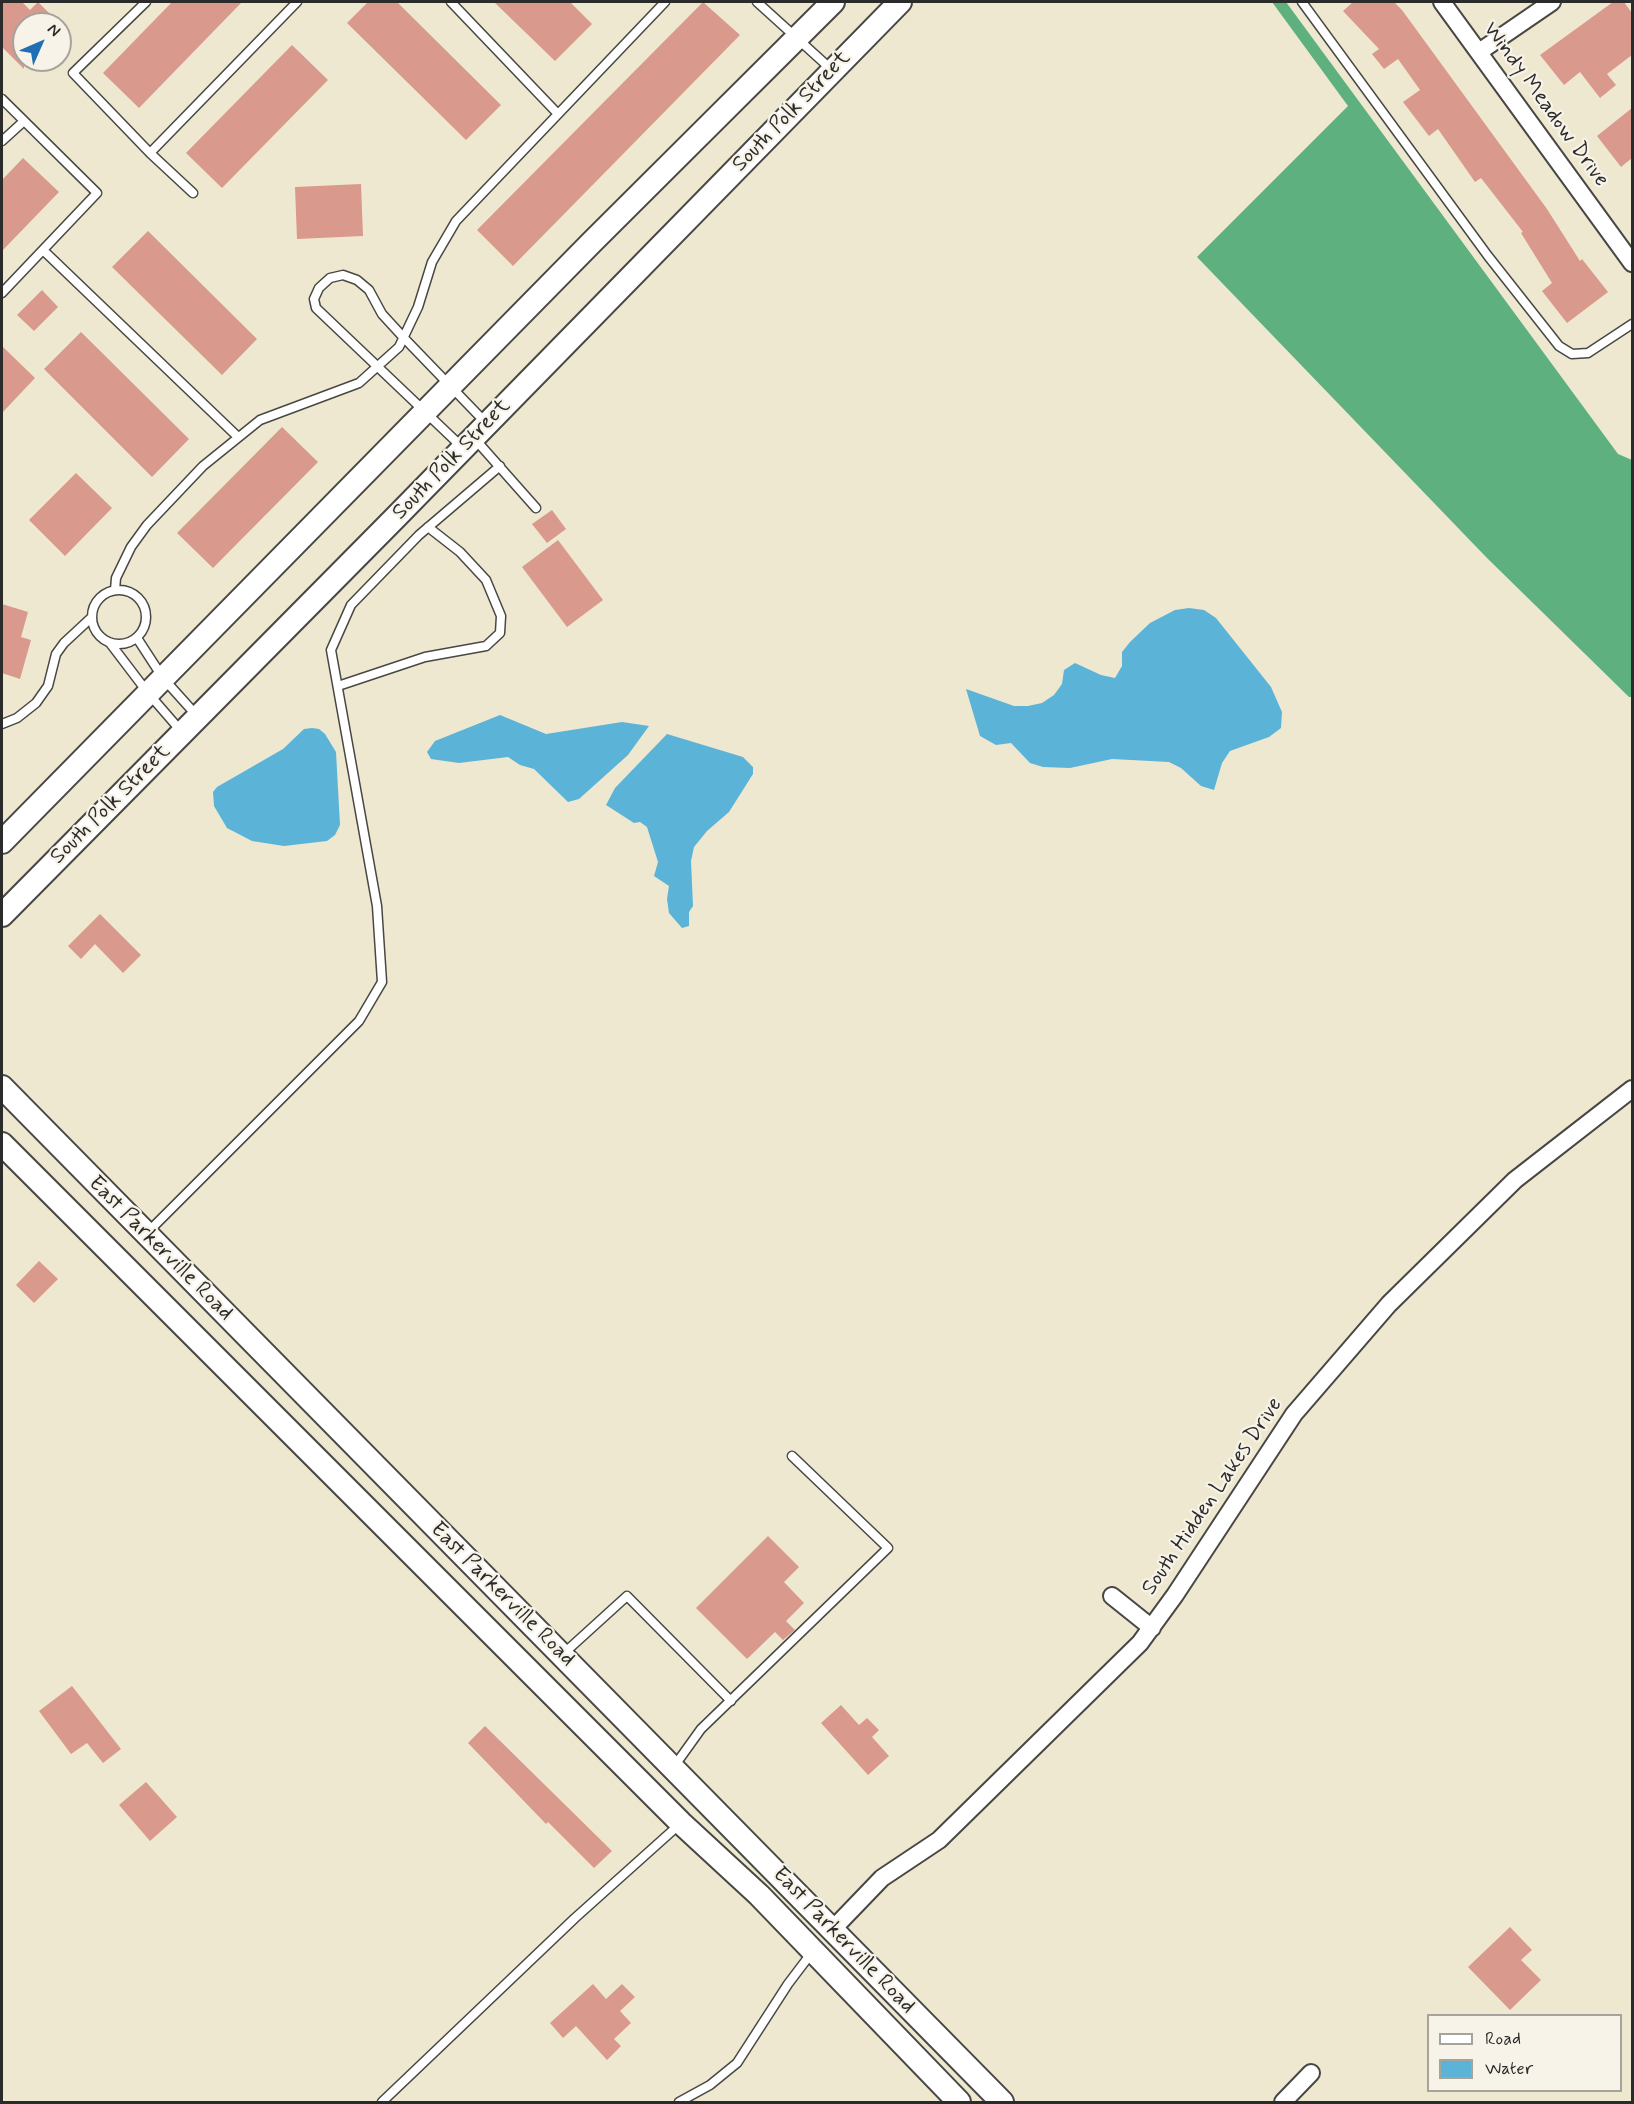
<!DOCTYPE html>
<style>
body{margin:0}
#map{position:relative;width:1634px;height:2104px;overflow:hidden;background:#eee8d0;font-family:Mynerve,sans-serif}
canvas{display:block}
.frame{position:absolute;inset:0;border:3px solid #2b2b2b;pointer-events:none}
.legend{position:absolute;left:1427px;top:2014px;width:195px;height:78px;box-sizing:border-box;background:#f7f3e8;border:2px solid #a5a39c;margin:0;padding:8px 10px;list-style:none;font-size:18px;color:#2b2b2b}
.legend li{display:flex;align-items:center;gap:12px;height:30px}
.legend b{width:30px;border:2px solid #a5a39c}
.north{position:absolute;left:12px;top:12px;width:60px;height:60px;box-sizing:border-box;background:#f7f3e8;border:2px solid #a5a39c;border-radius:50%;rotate:45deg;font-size:16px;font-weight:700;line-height:24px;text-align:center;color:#2b2b2b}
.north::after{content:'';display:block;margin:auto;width:21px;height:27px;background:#1f6fb2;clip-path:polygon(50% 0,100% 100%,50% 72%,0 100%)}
</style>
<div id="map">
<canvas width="1634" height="2104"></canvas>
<div class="frame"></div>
<ul class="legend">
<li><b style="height:8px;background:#fff"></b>Road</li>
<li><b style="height:16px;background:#5bb3d8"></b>Water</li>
</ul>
<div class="north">N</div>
</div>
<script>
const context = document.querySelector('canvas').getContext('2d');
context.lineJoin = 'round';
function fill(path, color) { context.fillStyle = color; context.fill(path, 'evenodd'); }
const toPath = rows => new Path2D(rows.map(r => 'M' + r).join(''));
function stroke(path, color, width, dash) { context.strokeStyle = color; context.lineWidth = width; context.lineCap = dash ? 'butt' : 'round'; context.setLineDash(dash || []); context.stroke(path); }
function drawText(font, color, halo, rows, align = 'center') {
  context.font = font + ' Mynerve,sans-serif'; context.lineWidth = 4.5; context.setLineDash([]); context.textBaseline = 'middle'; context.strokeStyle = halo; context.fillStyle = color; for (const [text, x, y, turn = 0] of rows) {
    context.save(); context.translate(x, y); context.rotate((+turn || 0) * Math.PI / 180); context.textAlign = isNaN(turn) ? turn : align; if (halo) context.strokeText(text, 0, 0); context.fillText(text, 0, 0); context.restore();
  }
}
fill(toPath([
 [1272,2,1286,2,1618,454,1632,460,1632,697,1629,697,1487,558,1197,257,1348,106]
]), '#5eb07e');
fill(toPath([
 [1189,608,1204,610,1216,618,1271,687,1282,712,1281,728,1269,737,1230,751,1222,763,1214,790,1201,786,1181,768,1169,762,1112,759,1070,768,1043,767,1030,763,1011,743,996,745,980,736,966,689,1014,706,1028,706,1042,703,1054,695,1062,684,1064,670,1075,663,1101,675,1115,678,1122,666,1122,652,1130,642,1150,623,1175,610],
 [500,715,546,734,622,722,649,726,628,755,579,799,568,802,534,769,520,765,508,757,459,763,431,759,427,752,435,741],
 [312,728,319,729,325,734,336,752,340,825,335,835,327,841,284,846,252,841,227,828,214,806,213,792,217,787,283,749,304,729],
 [667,734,743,757,753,767,753,774,729,812,707,831,694,847,691,861,693,906,689,912,689,926,682,928,669,913,667,899,669,886,654,876,658,862,647,827,640,822,634,823,606,805,615,788]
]), '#5bb3d8');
fill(toPath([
 [2,2,22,2,30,10,38,2,60,24,24,24,24,69,2,47],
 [172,2,242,2,139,108,103,73],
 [368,2,397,2,501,105,466,140,347,23],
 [494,2,570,2,592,24,555,61],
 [703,2,740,35,513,266,477,230],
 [1353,2,1394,2,1402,10,1547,209,1580,261,1582,259,1608,292,1567,323,1542,291,1552,283,1521,233,1523,232,1481,178,1475,182,1438,129,1429,136,1403,102,1420,90,1398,59,1384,69,1372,54,1379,49,1343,11],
 [1613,2,1624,2,1632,13,1632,55,1607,74,1616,85,1600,98,1580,72,1564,85,1540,55],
 [292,45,328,80,222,188,186,153],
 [1632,108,1632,158,1621,167,1597,136],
 [23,158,59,192,2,251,2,180],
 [361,184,363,236,297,239,295,187],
 [148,231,257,339,222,375,112,267],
 [42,290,58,307,34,331,17,315],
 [81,332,189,439,152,477,44,369],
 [2,346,35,378,2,413],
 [282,427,318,462,213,568,177,533],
 [76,473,112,508,65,556,29,520],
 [552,510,566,529,547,543,532,524],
 [558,540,603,600,567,627,522,567],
 [2,604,28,612,21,637,31,640,20,679,2,673],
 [100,914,141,955,123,973,95,944,81,959,68,946],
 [39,1261,58,1279,34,1303,16,1285],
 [768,1536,799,1567,784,1582,804,1603,786,1621,795,1630,783,1640,775,1632,747,1659,696,1608],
 [72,1686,121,1749,103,1763,87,1743,71,1754,39,1711],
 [841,1705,859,1725,867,1718,879,1730,872,1737,889,1756,868,1775,821,1723],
 [485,1726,612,1851,594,1868,548,1822,546,1824,468,1743],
 [146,1782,177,1817,150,1841,119,1805],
 [1510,1927,1532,1950,1521,1960,1541,1980,1510,2010,1468,1967],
 [593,1984,606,1999,622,1984,635,1997,620,2011,631,2023,614,2039,621,2046,607,2060,576,2026,563,2038,550,2023]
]), '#da998d');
const lane = toPath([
 [146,2,73,73,150,153,193,193],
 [451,2,558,114],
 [757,2,832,70],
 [1302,2,1488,256,1559,346,1572,354,1588,353,1632,324],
 [2,99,97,193,2,293],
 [2,141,24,121],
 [150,153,297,2],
 [44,251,238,437],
 [474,438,536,508],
 [463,448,316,308,314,299,319,288,330,278,343,275,357,280,369,290,382,314,404,338,486,423],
 '92 617a27 27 0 1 1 54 0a27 27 0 1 1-54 0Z',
 [115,590,116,578,131,547,147,525,203,466,260,420,359,383,399,347,418,307,432,262,456,221,665,2],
 [137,638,163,678,198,717],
 [110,643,148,693,181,731],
 [338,686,425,657,486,646,500,633,501,616,486,580,460,552,428,527],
 [2,724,17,718,36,703,48,686,56,654,64,643,92,617],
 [148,1232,359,1021,382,982,377,906,331,650,351,605,419,535,500,466],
 [562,1655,627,1596,731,1701],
 [673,1768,701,1729,888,1548,792,1456],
 [382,2102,575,1918,681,1823],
 [679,2102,710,2085,737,2063,788,1984,813,1951]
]);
const street = toPath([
 [1442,2,1632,263],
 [1479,52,1552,2],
 [1112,1596,1152,1628],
 [832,1930,882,1878,939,1840,1140,1643,1175,1595,1294,1414,1389,1304,1515,1180,1632,1089],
 [1283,2102,1311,2073]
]);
const secondary = toPath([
 [2,842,592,242,833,2],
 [2,915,394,519,900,2],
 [2,1087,1002,2102],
 [2,1144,681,1823,759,1895,959,2102]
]);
stroke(lane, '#484744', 11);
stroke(street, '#484744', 20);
stroke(secondary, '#484744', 26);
stroke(lane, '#fff', 8);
stroke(street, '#fff', 16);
stroke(secondary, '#fff', 22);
drawText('22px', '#2b2b2b', '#f7f3e8', [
 ["Windy Meadow Drive",1545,105,54],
 ["South Polk Street",792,112,-46],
 ["South Polk Street",452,460,-46],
 ["South Polk Street",111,805,-45],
 ["East Parkerville Road",160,1249,45],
 ["South Hidden Lakes Drive",1213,1497,-56],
 ["East Parkerville Road",502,1595,45],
 ["East Parkerville Road",843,1941,46]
]);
</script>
